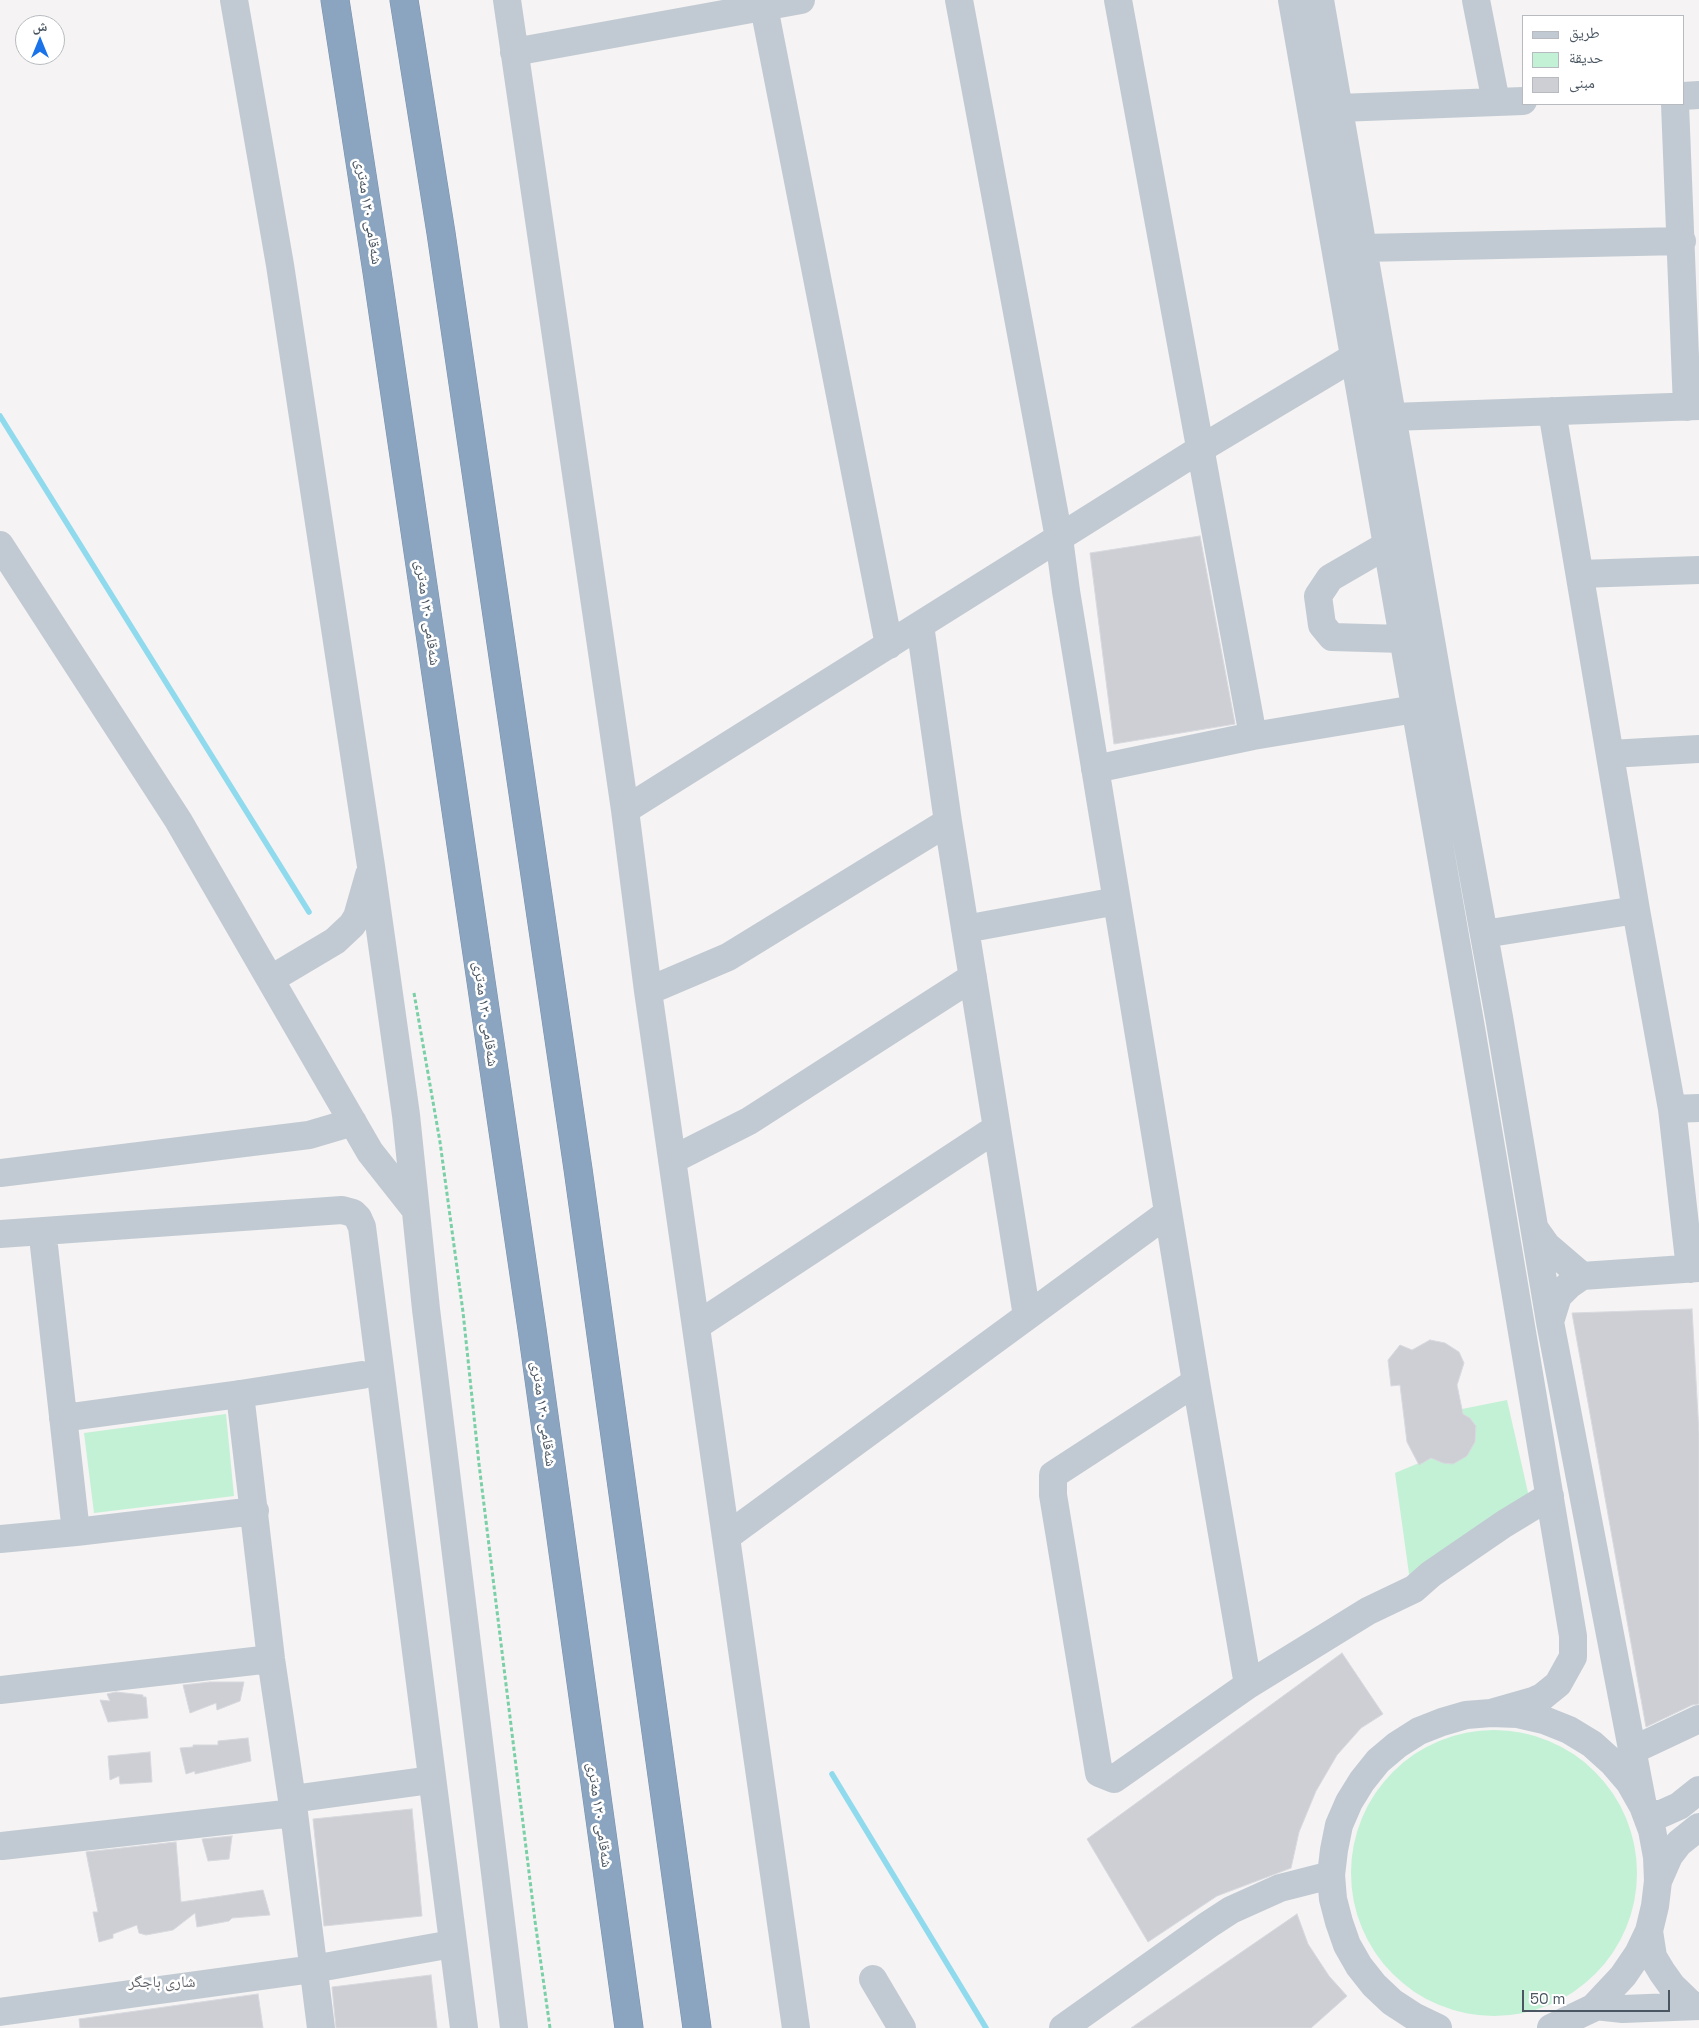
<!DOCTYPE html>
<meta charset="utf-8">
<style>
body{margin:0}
#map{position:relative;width:1699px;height:2028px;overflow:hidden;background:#f5f3f3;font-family:"Space Grotesk","Noto Naskh Arabic",sans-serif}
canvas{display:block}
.legend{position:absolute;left:1522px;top:15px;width:162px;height:90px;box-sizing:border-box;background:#fff;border:1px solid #b7bbc0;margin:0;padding:6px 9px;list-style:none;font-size:15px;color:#4a5661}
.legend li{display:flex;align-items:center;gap:10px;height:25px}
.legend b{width:25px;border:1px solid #b7bbc0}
.north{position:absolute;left:15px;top:15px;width:50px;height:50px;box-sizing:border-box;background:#fff;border:1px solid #b7bbc0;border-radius:50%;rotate:0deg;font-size:14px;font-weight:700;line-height:20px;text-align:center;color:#4a5661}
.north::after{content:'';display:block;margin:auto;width:18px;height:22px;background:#1a73e8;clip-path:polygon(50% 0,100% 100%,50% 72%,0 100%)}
.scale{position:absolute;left:1522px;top:1990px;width:148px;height:22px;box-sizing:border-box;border:2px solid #4a5661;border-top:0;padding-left:6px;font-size:15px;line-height:18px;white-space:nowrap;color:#4a5661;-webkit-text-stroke:4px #fff;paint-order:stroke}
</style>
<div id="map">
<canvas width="1699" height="2028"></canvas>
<ul class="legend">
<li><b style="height:6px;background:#c1cad2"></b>طريق</li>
<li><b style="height:14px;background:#c3f1d5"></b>حديقة</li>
<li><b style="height:14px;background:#cdcfd5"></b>مبنى</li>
</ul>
<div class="north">ش</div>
<div class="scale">50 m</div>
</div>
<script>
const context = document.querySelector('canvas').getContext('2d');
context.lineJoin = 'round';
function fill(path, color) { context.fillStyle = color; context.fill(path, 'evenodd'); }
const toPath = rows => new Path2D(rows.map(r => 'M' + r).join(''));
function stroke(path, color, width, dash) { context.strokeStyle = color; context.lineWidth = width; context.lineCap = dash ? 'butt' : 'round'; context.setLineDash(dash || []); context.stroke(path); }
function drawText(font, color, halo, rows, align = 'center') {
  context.font = font + ' "Space Grotesk","Noto Naskh Arabic",sans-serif'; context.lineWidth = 5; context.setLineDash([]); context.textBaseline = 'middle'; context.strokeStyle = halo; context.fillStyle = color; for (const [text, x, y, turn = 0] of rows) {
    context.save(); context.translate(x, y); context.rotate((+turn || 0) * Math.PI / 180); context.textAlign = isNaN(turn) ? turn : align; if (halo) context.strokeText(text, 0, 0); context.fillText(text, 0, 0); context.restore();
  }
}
fill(toPath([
 [1507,1400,1529,1497,1410,1581,1395,1473,1431,1458,1467,1456,1475,1442,1476,1426,1470,1418,1463,1414,1462,1409],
 [226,1414,234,1496,94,1513,84,1433],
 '1351 1873a143 143 0 1 1 286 0a143 143 0 1 1-286 0Z'
]), '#c3f1d5');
stroke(toPath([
 [0,416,309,912],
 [832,1774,986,2028]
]), '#90daee', 5.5);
const building = toPath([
 [1200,536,1235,724,1114,744,1090,553,1200,536],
 [1692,1309,1699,1434,1699,1704,1692,1705,1646,1727,1572,1313,1692,1309],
 [1430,1340,1445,1343,1459,1352,1464,1363,1457,1385,1463,1414,1470,1418,1476,1426,1475,1442,1467,1456,1453,1464,1443,1463,1431,1458,1419,1465,1407,1442,1400,1385,1391,1386,1388,1360,1400,1345,1412,1350,1430,1340],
 [1342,1653,1383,1714,1361,1728,1337,1755,1316,1791,1299,1832,1291,1868,1217,1896,1148,1942,1087,1839,1342,1653],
 [210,1682,244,1682,240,1701,217,1710,216,1703,190,1713,183,1685,210,1682],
 [116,1692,143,1695,143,1697,146,1697,148,1718,108,1722,100,1700,110,1701,107,1694,116,1692],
 [248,1738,251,1761,195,1774,195,1771,186,1774,180,1748,193,1747,193,1745,218,1745,218,1741,248,1738],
 [150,1752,152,1782,120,1784,119,1776,110,1780,108,1756,150,1752],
 [412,1809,422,1916,324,1926,313,1819,412,1809],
 [232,1836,229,1859,208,1861,202,1839,232,1836],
 [176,1842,181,1902,263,1890,270,1915,232,1918,229,1921,197,1927,195,1913,173,1930,146,1935,139,1933,137,1925,113,1934,113,1938,99,1942,93,1912,98,1912,86,1852,176,1842],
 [1297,1914,1308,1944,1329,1976,1347,1996,1311,2028,1131,2028,1297,1914],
 [431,1975,437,2028,336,2028,332,1987,431,1975],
 [258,1994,263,2028,80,2028,79,2019,258,1994]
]);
fill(building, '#cdcfd5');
stroke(building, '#d7d9de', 1);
const highway = toPath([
 [335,0,377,272,532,1329,629,2028],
 [404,0,441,233,578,1169,697,2028]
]);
stroke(highway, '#7690ad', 29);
stroke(toPath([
 [414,993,440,1142,463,1312,479,1464,535,1921,550,2028]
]), '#7ad0a6', 3, [4, 2.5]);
stroke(toPath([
 [234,0,280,265,371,866,406,1115,426,1309,514,2028],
 [507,0,625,810,648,991,796,2028],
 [959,0,1059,538,1066,591,1196,1382,1248,1685],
 [1118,0,1253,736],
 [1292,0,1470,1022,1573,1636,1573,1657,1558,1684,1542,1697,1533,1701,1491,1713],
 [1320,0,1442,704,1499,1017,1550,1322,1643,1806],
 [1476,0,1496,102],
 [764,7,889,645],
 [514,52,801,0],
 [1683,96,1699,95],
 [1675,104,1687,407],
 [1339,108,1523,101],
 [1363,248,1682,241],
 [1552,411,1636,910,1672,1109,1690,1269],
 [1392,417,1699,406],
 [0,545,178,820,370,1152,415,1209],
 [1387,545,1330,578,1318,596,1322,625,1332,637,1403,639],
 [1580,574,1699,570],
 [920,625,948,822,1027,1316],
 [1610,754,1699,749],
 [1095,769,1253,736,1415,709],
 [625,810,1202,448,1354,357],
 [965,929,1117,901],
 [1484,934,1636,910],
 [271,979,335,941,352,925,357,917,369,875],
 [648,991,728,957,948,822],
 [1672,1109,1699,1108],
 [672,1160,749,1121,973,977],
 [0,1173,309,1135,353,1122],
 [1535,1229,1547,1246,1582,1276],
 [0,1234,342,1210,353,1213,358,1218,362,1227,464,2028],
 [44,1246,76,1532],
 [1550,1322,1558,1296,1569,1285,1582,1276,1699,1268],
 [696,1326,997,1128],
 [1196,1382,1053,1475,1053,1495,1099,1773,1114,1779,1248,1685,1368,1611,1414,1589,1431,1574,1504,1524,1550,1496],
 [240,1394,271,1659,294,1813,321,2028],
 [63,1418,240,1394,362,1375],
 [726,1537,1168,1213],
 [0,1539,76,1532,255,1511],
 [0,1690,271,1659],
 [1633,1750,1699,1719],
 [292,1799,431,1780],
 [1646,1814,1661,1814,1679,1806,1699,1790],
 [2,1846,294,1813],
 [1658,1881,1669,1856,1679,1843,1699,1827],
 [1649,1931,1653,1957,1662,1972,1672,1986,1693,2006],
 [873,1979,902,2028],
 [1595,2006,1623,2009,1699,2006],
 [0,2012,313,1969,452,1944],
 [1063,2028,1208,1925,1231,1910,1280,1888,1331,1875],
 [1438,2028,1415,2017,1392,2002,1374,1985,1359,1966,1347,1945,1339,1922,1333,1899,1331,1875,1334,1850,1339,1825,1349,1802,1362,1781,1378,1761,1397,1745,1419,1731,1442,1722,1466,1715,1491,1713,1518,1714,1544,1720,1569,1730,1592,1744,1612,1762,1630,1783,1643,1806,1652,1830,1657,1857,1658,1881,1655,1906,1649,1931,1638,1954,1623,1976,1593,2008,1551,2028]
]), '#c1cad2', 28);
stroke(highway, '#8ba5c1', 28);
drawText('15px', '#4a5661', '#fff', [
 ["شەقامی ١٢٠ مەتری",368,212,81],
 ["شەقامی ١٢٠ مەتری",427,613,82],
 ["شەقامی ١٢٠ مەتری",485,1014,82],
 ["شەقامی ١٢٠ مەتری",543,1414,82],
 ["شەقامی ١٢٠ مەتری",599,1815,82]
]);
drawText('16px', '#5f6368', '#fff', [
 ["شاری باجگر",162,1983]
]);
</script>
